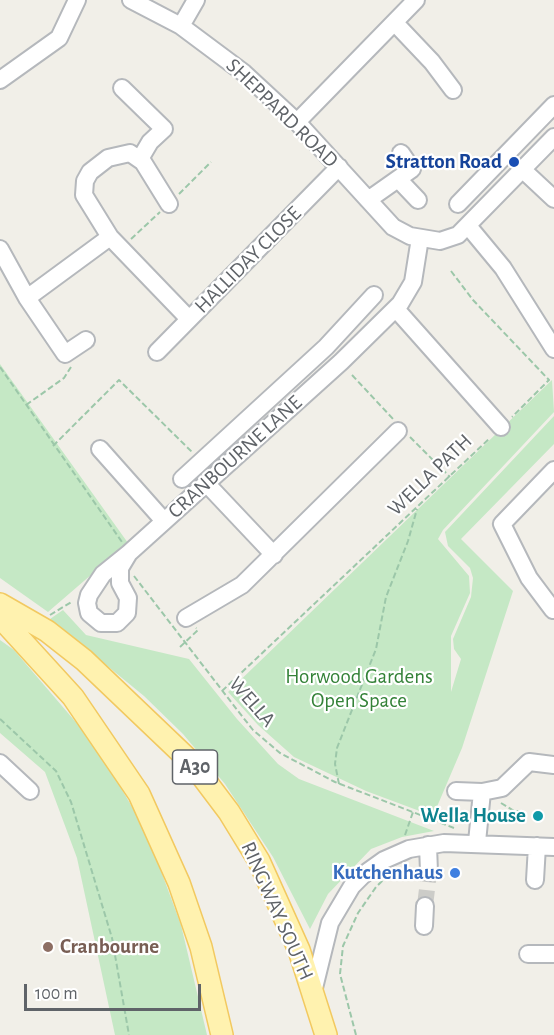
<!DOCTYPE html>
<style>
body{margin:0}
#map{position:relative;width:554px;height:1035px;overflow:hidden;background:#f1efe8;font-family:"Alegreya Sans",sans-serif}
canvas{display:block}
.scale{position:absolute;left:24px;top:984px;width:177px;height:27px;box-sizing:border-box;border:3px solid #5f6368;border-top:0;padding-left:8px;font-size:18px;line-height:21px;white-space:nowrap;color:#5f6368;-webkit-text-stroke:4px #fff;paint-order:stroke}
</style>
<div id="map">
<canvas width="554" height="1035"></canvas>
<div class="scale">100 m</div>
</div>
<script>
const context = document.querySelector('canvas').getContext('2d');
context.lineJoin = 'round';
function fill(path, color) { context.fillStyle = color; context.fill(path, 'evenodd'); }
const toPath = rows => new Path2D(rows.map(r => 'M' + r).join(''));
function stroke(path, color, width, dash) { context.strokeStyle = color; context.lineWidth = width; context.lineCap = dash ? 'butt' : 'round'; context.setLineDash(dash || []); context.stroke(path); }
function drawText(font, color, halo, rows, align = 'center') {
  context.font = font + ' "Alegreya Sans",sans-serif'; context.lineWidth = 4.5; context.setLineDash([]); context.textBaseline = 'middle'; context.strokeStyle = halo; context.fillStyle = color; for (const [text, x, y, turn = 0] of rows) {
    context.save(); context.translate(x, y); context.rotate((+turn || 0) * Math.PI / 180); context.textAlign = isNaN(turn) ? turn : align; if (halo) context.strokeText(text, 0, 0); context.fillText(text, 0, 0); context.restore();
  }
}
fill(toPath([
 [0,364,128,543,48,612,0,578],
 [552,380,554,412,443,530,438,539,469,576,470,593,451,636,451,692,461,659,454,649,453,639,471,597,473,578,470,568,448,546,445,532,554,416,554,444,461,539,513,591,462,748,433,816,366,791,294,757,258,725,228,692],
 [63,610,86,635,189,659,237,719,278,764,299,779,434,831,402,837,371,849,328,894,310,929,273,857,225,784,183,734,144,696,50,619],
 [0,640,14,650,98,748,147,833,181,925,207,1035,115,1035,77,858,45,772,0,733]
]), '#c5e8c5');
stroke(toPath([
 [425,906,429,872]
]), '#ccccc8', 16, [16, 8]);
const minor = toPath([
 [131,0,181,26,244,73,297,122,393,227,410,236,440,241,458,235,554,137],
 [395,23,432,62,453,90],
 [181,26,196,0],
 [0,80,59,38,77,0],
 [122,88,164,129,150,142,140,159],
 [297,122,416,0],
 [523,170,554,199],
 [399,180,418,200],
 [368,200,412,169,401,153],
 [169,204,143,162,130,153,108,158,90,172,85,181,84,195,110,237,189,319],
 [458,204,554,105],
 [469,227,503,268,554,349],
 [0,249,27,298,65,354,86,340],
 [27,298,110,237],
 [396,309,501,427],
 [157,352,339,167],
 [100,449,164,521],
 [182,479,326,347,374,295],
 [206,483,274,555],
 [129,553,103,574,89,595,87,603,89,613,101,623,117,623,127,613,128,598,120,583,120,568,129,553,341,362,400,304,413,282,420,238],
 [553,610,529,578,502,524,554,470],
 [186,618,242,585,398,431],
 [0,763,30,791],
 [456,791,482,792,502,788,529,762,554,765],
 [477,842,482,792],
 [428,845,429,872],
 [535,880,537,846],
 [424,926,425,906],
 [528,954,554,954],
 [313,992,330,923,352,886,363,875,384,860,409,849,444,843,554,847]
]);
const major = toPath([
 [0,604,47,631,84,660,192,763,229,812,259,861,299,950,326,1035],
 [0,617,73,697,139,794,179,883,201,947,222,1035]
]);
stroke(minor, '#b5b8bc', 20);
stroke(major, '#f2c960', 24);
stroke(toPath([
 [179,194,211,162],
 [131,239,160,212],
 [451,271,473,300,549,380,512,417],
 [0,367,122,542],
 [352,375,394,420],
 [26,405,64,378,71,367],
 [410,437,450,477],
 [53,446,119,380,192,452],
 [134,576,238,711,253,730,280,753,335,782,454,828],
 [50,615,73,601],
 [180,647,198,630,196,628],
 [222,691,490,438],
 [0,719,56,771,71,802,112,938,129,1035],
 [339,784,335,764,337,748,376,649,386,597,408,541,417,509],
 [501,803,514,811,522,811],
 [405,835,413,812],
 [356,1035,340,974,343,946,358,913,376,887,388,875]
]), '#9cc7a9', 2, [6, 3]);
stroke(minor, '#fff', 16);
stroke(major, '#fff2af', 21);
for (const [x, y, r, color] of [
 [514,162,6,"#1a4fb4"],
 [538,816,6,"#0f9aa8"],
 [455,873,6,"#3f7fe0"],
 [48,947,6,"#8d6e63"]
]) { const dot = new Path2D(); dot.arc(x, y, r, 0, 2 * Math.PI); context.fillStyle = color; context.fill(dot); stroke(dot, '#fff', 2); }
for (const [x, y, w] of [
 [195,767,45]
]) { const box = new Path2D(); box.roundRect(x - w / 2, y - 17, w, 34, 4.5); context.fillStyle = '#fff'; context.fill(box); stroke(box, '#5f6368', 1.5); }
drawText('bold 20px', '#5f6368', null, [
 ["A30",195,767]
]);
drawText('21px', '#5f6368', '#fff', [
 ["SHEPPARD ROAD",282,113,44],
 ["HALLIDAY CLOSE",248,260,-45],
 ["CRANBOURNE LANE",235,457,-42],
 ["WELLA PATH",430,475,-44],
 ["WELLA",252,702,49],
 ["RINGWAY SOUTH",277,911,66]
]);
drawText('bold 21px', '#164399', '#fff', [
 ["Stratton Road",502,162]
], 'right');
drawText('21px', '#348238', '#fff', [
 ["Horwood Gardens",359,677],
 ["Open Space",359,701]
]);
drawText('bold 21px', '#0d838f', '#fff', [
 ["Wella House",526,816]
], 'right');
drawText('bold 21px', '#366cbe', '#fff', [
 ["Kutchenhaus",443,873]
], 'right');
drawText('bold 21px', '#785e54', '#fff', [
 ["Cranbourne",60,947]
], 'left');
</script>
